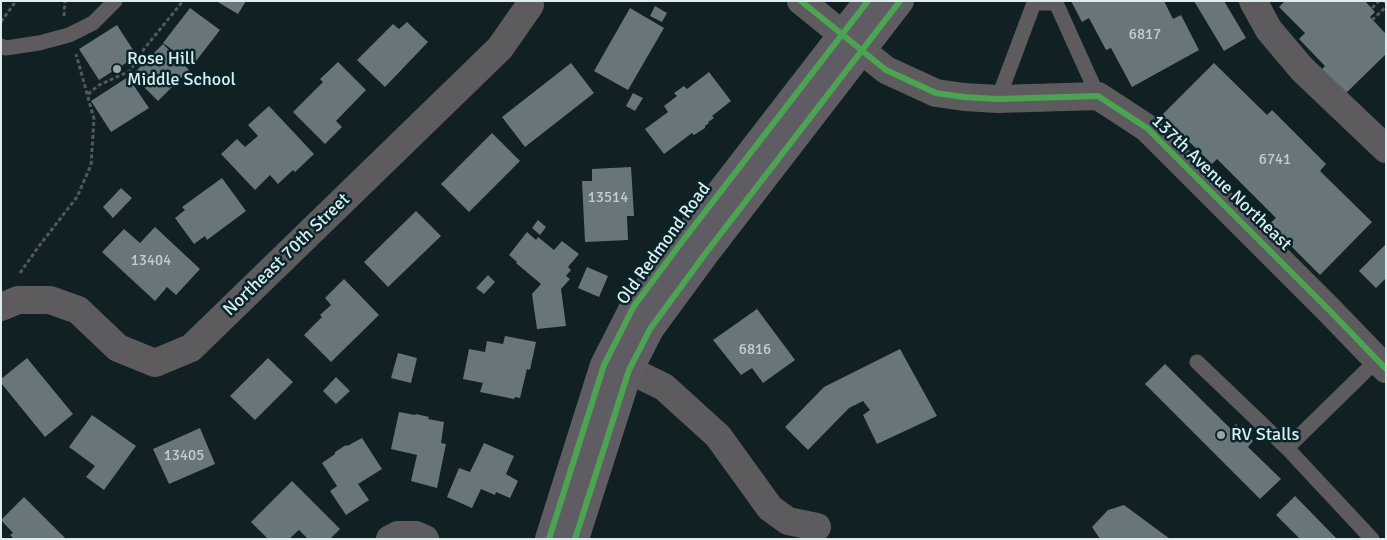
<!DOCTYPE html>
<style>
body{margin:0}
#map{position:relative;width:1387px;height:540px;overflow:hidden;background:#102023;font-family:Signika,sans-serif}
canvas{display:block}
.frame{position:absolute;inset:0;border:2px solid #dcecef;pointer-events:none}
</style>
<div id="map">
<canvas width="1387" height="540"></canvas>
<div class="frame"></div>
</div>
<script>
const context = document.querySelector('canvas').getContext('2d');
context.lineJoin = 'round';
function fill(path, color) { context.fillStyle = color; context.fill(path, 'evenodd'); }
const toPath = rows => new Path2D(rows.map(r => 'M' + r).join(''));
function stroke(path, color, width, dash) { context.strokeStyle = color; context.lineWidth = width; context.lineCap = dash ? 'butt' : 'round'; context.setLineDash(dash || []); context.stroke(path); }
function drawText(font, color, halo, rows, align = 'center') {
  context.font = font + ' Signika,sans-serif'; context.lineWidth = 5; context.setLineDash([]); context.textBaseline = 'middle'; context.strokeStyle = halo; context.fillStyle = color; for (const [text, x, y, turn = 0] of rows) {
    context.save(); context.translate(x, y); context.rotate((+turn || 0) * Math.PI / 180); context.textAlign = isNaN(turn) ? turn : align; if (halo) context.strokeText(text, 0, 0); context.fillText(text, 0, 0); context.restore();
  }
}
fill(toPath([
 [216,1,246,1,238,14],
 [1071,1,1164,1,1173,19,1181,15,1199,50,1132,87,1111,48,1106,50,1089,18,1082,22],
 [1194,1,1224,1,1246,38,1224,51],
 [1285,1,1365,1,1375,12,1370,17,1386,34,1386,54,1343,96,1319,72,1325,66,1299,39,1305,33,1279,7],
 [655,6,667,13,662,22,650,16],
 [190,8,220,30,193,65,163,43],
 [630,8,664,28,628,90,594,71],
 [407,22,428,42,385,87,357,60,393,24,399,29],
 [117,25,137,56,99,80,79,49],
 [163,44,189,70,158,101,132,75],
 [338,62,366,90,336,121,342,127,325,144,293,112,323,82,320,79],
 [571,63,594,93,525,147,502,117],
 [1214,63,1267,115,1272,110,1326,164,1320,171,1372,222,1320,275,1269,224,1276,218,1217,159,1212,164,1162,115],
 [709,72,731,101,712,116,714,118,708,122,709,123,705,126,705,128,694,135,692,133,664,154,645,129,668,112,664,106,677,96,674,93,684,86,687,89],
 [128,77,149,108,111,132,91,101],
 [633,93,643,98,635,111,626,106],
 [269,106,314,154,295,172,293,170,278,184,270,175,255,190,221,154,237,139,245,147,258,136,248,125],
 [492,133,520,161,469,212,441,184],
 [631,167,634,216,627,216,628,240,585,242,582,181,592,181,592,169],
 [222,178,246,211,207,240,205,236,194,244,175,218,185,210,182,207],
 [121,188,132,198,113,218,103,207],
 [416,211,441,236,388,287,364,262],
 [538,220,546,227,540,235,532,228],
 [155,227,200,269,176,295,167,287,155,301,102,252,124,229,140,243],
 [527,232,536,240,538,237,554,250,562,241,579,254,568,267,571,270,566,276,570,279,561,289,566,326,537,329,532,294,541,284,516,263,517,262,509,255],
 [1386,244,1386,278,1376,288,1359,271],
 [587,267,608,276,599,297,578,288],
 [488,275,495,282,484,294,476,288],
 [344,279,379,315,331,362,304,335,322,317,320,315,331,305,325,298],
 [757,309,795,360,763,383,752,368,741,375,713,340],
 [505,336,536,342,530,370,527,369,520,398,515,397,514,399,480,392,483,383,463,379,469,349,485,352,487,341,503,344],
 [900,349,937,416,877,444,863,415,870,410,863,401,849,408,808,450,785,427,824,387],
 [398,353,417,358,411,383,391,378],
 [27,358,73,414,45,437,1,383,1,379],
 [268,358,293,382,255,420,230,396],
 [1165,364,1231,429,1236,424,1253,441,1248,447,1281,479,1260,499,1145,384],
 [336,377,350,391,336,404,323,391],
 [399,412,415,415,416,414,429,417,428,419,444,422,441,443,446,444,437,488,411,481,417,455,391,449],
 [92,415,136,446,104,490,86,477,95,466,69,447],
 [200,428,215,464,169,484,153,449],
 [362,438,382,469,358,484,369,500,346,515,330,491,337,486,322,463,335,454,335,452,346,445,347,446],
 [484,443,514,456,506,474,518,481,510,498,496,492,495,495,481,489,472,508,447,497,459,468,470,472],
 [292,481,340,529,330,539,308,539,299,530,289,539,268,539,251,522],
 [1295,496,1337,539,1300,539,1276,515],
 [24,497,66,539,14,539,10,535,13,533,1,520],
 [1124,505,1170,539,1100,539,1092,527,1108,510]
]), '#697679');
stroke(toPath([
 [1384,1,1386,3],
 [1372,8,1379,1],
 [64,16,65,1],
 [1372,20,1386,7],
 [1,22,16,1],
 [88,94,99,85,130,71,144,49,183,1],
 [20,273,39,246,77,197,91,165,94,119,76,54]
]), '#54585b', 3, [4, 2.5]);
stroke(toPath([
 [1,46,6,48,39,43,69,35,93,23,115,1],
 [998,99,1034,3,1056,3,1098,96],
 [1197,362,1287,448,1377,360],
 [1287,448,1372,539]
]), '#5e5b5f', 15);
stroke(toPath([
 [801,1,886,70,936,93,964,97,998,99,1098,96,1147,128,1331,312,1386,369],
 [1253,1,1269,30,1302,69,1386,149],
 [1,307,18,300,50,300,78,310,118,348,155,363,191,348,500,48,530,5],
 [605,365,629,370,664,387,718,436,770,508,788,521,817,527],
 [390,539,398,535,416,535,425,539]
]), '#5e5b5f', 28);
stroke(toPath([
 [549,539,604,365,634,306,684,239,868,1],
 [575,539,629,370,650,329,705,254,900,1]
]), '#5f5d63', 28);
stroke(toPath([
 [801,1,886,70,936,93,964,97,998,99,1098,96,1147,128,1331,312,1386,369],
 [549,539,604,365,634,306,684,239,868,1],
 [575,539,629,370,650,329,705,254,900,1]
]), '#4ca352', 6);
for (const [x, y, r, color] of [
 [117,69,5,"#95a5a8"],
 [1221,435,5,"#95a5a8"]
]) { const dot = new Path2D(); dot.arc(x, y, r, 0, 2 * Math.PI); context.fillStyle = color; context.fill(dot); stroke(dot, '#08252b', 2); }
drawText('15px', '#bfced2', null, [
 ["6817",1145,35],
 ["6741",1275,160],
 ["13514",608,198],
 ["13404",151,261],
 ["6816",755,350],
 ["13405",184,456]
]);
drawText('18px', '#dcecef', '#08252b', [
 ["Rose Hill",127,59],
 ["Middle School",127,80],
 ["RV Stalls",1231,435]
], 'left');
drawText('18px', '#dcecef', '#08252b', [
 ["137th Avenue Northeast",1221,183,44],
 ["Old Redmond Road",664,244,-54],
 ["Northeast 70th Street",287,255,-44]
]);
</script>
